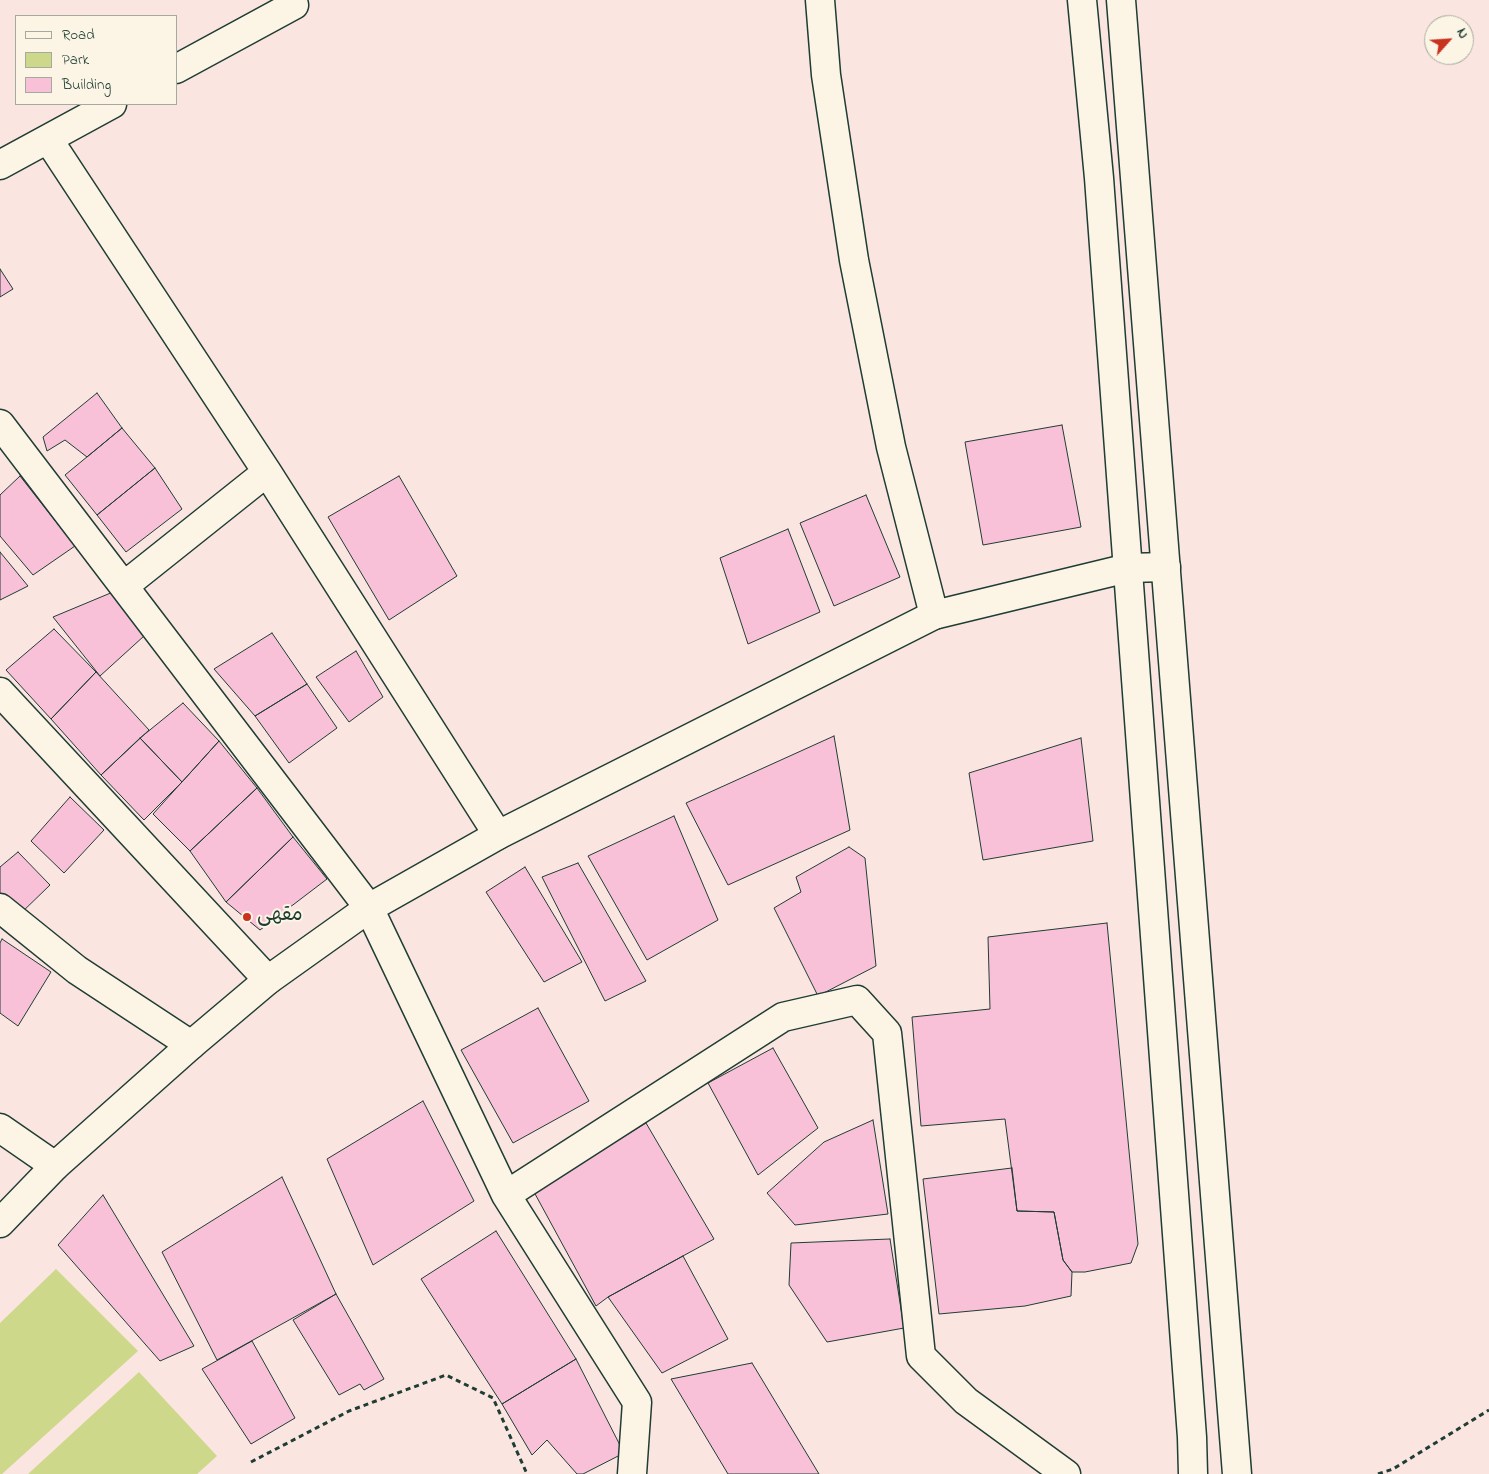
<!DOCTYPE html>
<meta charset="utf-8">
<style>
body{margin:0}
#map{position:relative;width:1489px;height:1474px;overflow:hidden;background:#fbe5e1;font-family:"Indie Flower",sans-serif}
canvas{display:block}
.legend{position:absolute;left:15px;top:15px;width:162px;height:90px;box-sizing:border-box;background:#fcf5e5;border:1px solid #a4ab9e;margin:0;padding:6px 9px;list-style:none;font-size:15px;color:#1f3d34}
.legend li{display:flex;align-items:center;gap:10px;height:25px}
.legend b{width:25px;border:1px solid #a4ab9e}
.north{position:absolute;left:1424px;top:15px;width:50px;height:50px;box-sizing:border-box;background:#fcf5e5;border:1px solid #a4ab9e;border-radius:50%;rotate:64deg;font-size:14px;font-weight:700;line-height:20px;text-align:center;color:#1f3d34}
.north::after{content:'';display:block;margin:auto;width:18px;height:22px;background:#c8321e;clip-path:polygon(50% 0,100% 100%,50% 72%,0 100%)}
</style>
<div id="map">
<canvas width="1489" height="1474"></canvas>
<ul class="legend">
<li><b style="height:6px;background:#fcf5e5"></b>Road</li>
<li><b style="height:14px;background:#cdd88b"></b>Park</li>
<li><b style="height:14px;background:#f9c1d8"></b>Building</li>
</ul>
<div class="north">N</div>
</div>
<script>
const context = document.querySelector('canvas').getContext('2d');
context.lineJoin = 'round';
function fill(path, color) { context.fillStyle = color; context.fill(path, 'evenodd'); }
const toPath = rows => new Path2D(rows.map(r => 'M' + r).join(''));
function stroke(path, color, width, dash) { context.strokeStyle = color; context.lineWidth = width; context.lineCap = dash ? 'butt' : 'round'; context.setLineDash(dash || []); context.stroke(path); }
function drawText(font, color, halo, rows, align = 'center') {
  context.font = font + ' "Indie Flower","Playpen Sans Arabic",sans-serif'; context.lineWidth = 4; context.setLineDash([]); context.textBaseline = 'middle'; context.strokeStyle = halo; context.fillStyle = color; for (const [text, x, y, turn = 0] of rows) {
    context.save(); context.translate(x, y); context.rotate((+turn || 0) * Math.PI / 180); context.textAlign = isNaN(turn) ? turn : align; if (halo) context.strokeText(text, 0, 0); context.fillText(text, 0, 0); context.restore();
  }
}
fill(toPath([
 [56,1269,138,1351,2,1474,0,1474,0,1323],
 [139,1372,217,1456,197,1474,28,1474]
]), '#cdd88b');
const building = toPath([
 [0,269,13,289,0,297,0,269],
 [97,393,122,428,87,457,65,440,47,451,43,437,97,393],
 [1062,425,1081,527,983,545,965,442,1062,425],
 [122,428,155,468,97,515,65,475,122,428],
 [155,468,182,509,126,552,97,515,155,468],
 [20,476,75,546,33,575,0,536,0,495,20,476],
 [399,476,457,576,389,620,328,517,399,476],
 [866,495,900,577,834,606,800,523,866,495],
 [788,529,820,612,748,644,720,558,788,529],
 [0,552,28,586,0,600,0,552],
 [113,592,144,636,100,676,53,617,113,592],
 [54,629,96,672,51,719,6,670,54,629],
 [272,633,307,684,255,716,214,669,272,633],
 [356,651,383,697,349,722,316,677,356,651],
 [96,672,149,730,101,775,51,719,96,672],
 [307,684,337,728,289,763,255,716,307,684],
 [183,703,219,741,182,782,140,738,183,703],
 [834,736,850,830,728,885,686,803,834,736],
 [140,738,182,782,144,820,101,775,140,738],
 [1081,738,1093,841,983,860,969,773,1081,738],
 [219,741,257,788,190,851,153,814,219,741],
 [257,788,293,837,226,902,190,851,257,788],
 [70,797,104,830,64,873,31,841,70,797],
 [674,816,718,920,647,960,588,856,674,816],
 [293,837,327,879,260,930,226,902,293,837],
 [849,847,865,858,876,966,818,996,774,908,801,892,796,877,849,847],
 [18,852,50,885,18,916,0,898,0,867,18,852],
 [578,863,646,981,605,1001,542,877,578,863],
 [525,867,582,962,544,982,486,892,525,867],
 [1107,923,1138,1244,1131,1263,1085,1272,1072,1272,1063,1260,1054,1212,1017,1211,1005,1119,921,1126,912,1017,990,1009,988,937,1107,923],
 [2,939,51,972,18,1026,0,1013,0,943,2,939],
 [538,1008,589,1101,513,1143,461,1050,538,1008],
 [773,1048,818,1128,758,1175,708,1083,773,1048],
 [423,1101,474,1201,373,1265,327,1159,423,1101],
 [873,1120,888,1214,795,1225,767,1193,824,1142,873,1120],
 [646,1123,714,1239,608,1297,596,1306,534,1192,646,1123],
 [1012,1168,1017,1211,1054,1212,1063,1260,1072,1272,1071,1296,1025,1306,939,1314,923,1179,1012,1168],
 [282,1177,336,1294,217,1360,162,1252,282,1177],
 [103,1195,194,1346,160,1361,58,1245,103,1195],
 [496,1231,576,1359,502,1404,421,1279,496,1231],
 [890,1239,904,1328,827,1342,789,1285,791,1243,890,1239],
 [683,1256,728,1339,662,1373,608,1297,683,1256],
 [336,1294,384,1379,364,1390,360,1384,339,1395,293,1320,336,1294],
 [252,1341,295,1418,251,1444,202,1369,252,1341],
 [576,1359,624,1453,583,1474,577,1474,547,1440,532,1455,502,1404,576,1359],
 [752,1363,819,1474,728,1474,671,1379,752,1363]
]);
fill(building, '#f9c1d8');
stroke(building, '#1f3d34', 1);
const street = toPath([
 [820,0,826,75,854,260,891,447,934,615],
 [176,69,294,5],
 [48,139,267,472,498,835],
 [0,165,112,104],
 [0,424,369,908,506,1195,637,1402,632,1474],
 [124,586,267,472],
 [0,692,268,980],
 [0,908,77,970,191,1045],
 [0,1128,55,1166],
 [506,1195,783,1017,857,1000,887,1033,921,1356,966,1401,1066,1474]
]);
const secondary = toPath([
 [0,1223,55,1166,191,1045,268,980,369,908,498,835,934,615,1128,568,1166,567]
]);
const primary = toPath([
 [1082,0,1099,178,1192,1437,1193,1474],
 [1121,0,1237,1474]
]);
stroke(street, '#1f3d34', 31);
stroke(secondary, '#1f3d34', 31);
stroke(primary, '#1f3d34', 31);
stroke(toPath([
 [251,1462,349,1411,446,1375,493,1398,527,1474],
 [1378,1474,1393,1469,1489,1410]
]), '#1f3d34', 3, [5, 4]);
stroke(street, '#fcf5e5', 28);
stroke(secondary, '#fcf5e5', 28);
stroke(primary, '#fcf5e5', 28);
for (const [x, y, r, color] of [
 [247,917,5,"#c8321e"]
]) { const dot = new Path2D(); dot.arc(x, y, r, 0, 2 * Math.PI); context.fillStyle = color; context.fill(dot); stroke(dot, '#fcf5e5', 2); }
drawText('20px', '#1f3d34', '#fcf5e5', [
 ["مقهى",257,917]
], 'left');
</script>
